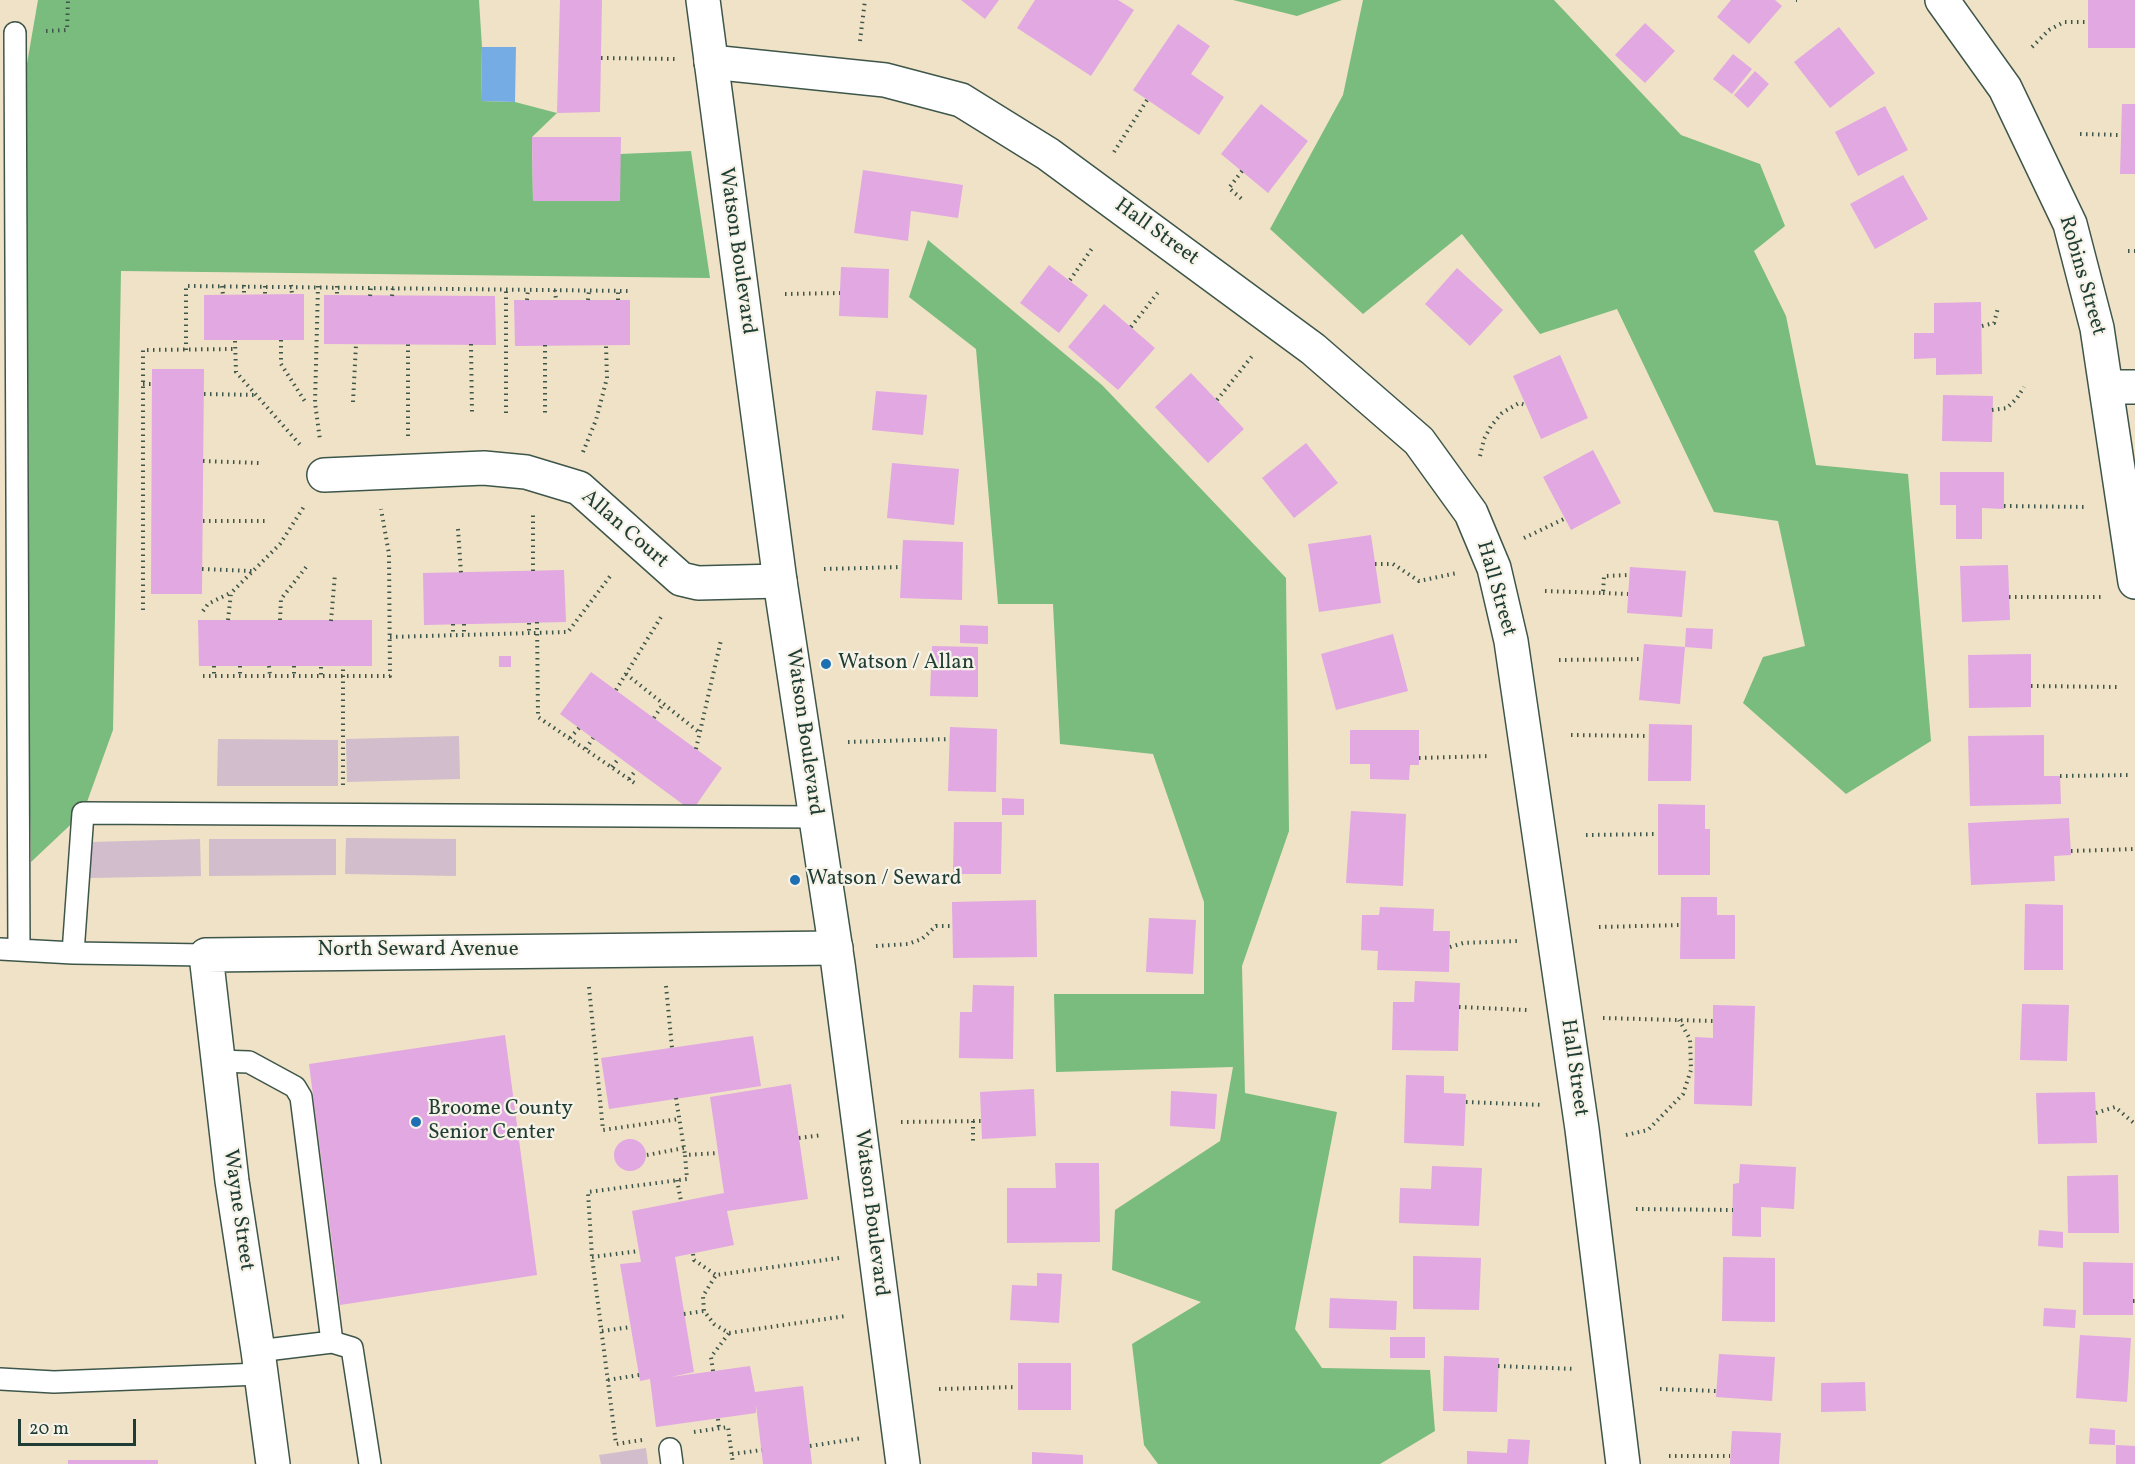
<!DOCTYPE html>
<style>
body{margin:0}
#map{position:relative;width:2135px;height:1464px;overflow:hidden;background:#f0e2c6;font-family:Vollkorn,serif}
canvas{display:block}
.scale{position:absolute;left:18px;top:1419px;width:118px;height:27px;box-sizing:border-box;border:3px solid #1f3d34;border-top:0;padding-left:8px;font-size:18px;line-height:21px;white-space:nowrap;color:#1f3d34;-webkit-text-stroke:4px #f7f3e8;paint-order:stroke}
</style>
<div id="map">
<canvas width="2135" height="1464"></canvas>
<div class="scale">20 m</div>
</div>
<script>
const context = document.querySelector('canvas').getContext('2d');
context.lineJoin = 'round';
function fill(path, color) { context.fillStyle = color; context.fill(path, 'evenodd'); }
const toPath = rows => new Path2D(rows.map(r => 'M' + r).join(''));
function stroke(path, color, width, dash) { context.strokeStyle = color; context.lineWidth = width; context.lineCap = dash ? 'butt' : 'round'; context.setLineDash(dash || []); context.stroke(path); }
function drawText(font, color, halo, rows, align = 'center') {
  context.font = font + ' Vollkorn,serif'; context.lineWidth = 4.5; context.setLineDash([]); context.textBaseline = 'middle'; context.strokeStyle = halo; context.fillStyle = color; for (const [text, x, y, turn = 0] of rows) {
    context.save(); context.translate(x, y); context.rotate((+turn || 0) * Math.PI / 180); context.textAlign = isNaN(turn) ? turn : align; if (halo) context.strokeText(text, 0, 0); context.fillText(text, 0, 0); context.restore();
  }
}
fill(toPath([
 [459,736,460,779,347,782,346,739],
 [218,739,338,740,338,786,217,786],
 [346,838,456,839,456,876,345,874],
 [200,839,201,876,90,878,90,842],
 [209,839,336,839,336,875,209,876],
 [646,1448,648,1464,601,1464,599,1455]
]), '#d1bdcb');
fill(toPath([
 [38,0,479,0,482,47,481,101,515,102,557,113,532,137,533,201,620,201,620,154,691,151,710,278,121,271,113,730,83,813,31,862,16,127],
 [1233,0,1342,0,1297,16],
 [1363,0,1554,0,1681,135,1760,164,1785,226,1754,251,1786,316,1816,465,1908,474,1931,741,1846,794,1743,703,1763,657,1805,646,1778,521,1714,512,1617,309,1540,334,1462,234,1363,314,1270,229,1343,95],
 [928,240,1102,385,1286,578,1289,831,1242,966,1245,1093,1337,1112,1295,1329,1322,1368,1430,1370,1435,1431,1380,1464,1158,1464,1144,1445,1132,1344,1201,1302,1112,1270,1115,1210,1220,1141,1233,1067,1056,1072,1054,994,1204,994,1204,902,1153,754,1060,744,1053,604,998,604,976,349,909,297]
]), '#7abc7e');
fill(toPath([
 [482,47,516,47,515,102,481,101]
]), '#76ace4');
fill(toPath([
 [560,0,602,0,600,112,557,113],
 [961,0,999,0,985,19],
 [1035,0,1118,0,1134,10,1091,76,1017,28],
 [1731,0,1775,0,1782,6,1749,44,1717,17],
 [2088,0,2135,0,2135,48,2088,48],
 [1645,23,1675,51,1645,83,1615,55],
 [1178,24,1210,46,1191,74,1224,97,1199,135,1133,90],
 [1839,27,1875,73,1830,108,1794,62],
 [1733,54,1752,69,1732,94,1713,79],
 [1755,71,1769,84,1748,108,1734,95],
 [1261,104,1308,141,1268,193,1221,154],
 [2122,104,2135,104,2135,174,2120,174],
 [1885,106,1908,150,1858,176,1835,132],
 [532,137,621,137,620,201,533,201],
 [863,170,963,185,958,218,911,211,908,241,854,233],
 [1903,175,1928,219,1875,249,1850,204],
 [1049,265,1088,295,1059,333,1020,303],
 [841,267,889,269,888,318,839,316],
 [1457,268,1503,310,1470,346,1425,304],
 [304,294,304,340,204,340,204,295],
 [324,295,495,296,496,345,324,344],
 [514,300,630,300,630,345,515,346],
 [1981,302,1982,374,1936,375,1936,358,1914,359,1914,333,1934,333,1934,303],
 [1104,304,1155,348,1118,390,1068,347],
 [1560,355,1588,418,1541,439,1513,376],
 [152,369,204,369,202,594,151,594],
 [1191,373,1244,429,1208,463,1155,407],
 [876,391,927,395,923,435,872,430],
 [1943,395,1993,396,1992,442,1942,441],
 [1306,443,1338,483,1294,518,1262,478],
 [1593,450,1621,503,1571,530,1543,477],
 [892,463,959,469,954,525,887,518],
 [1940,472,2004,472,2004,509,1982,508,1982,539,1956,539,1956,505,1940,505],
 [1371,535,1381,603,1319,612,1308,544],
 [903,540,963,542,962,600,900,598],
 [2008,565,2010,620,1962,622,1960,566],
 [1630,567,1686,571,1682,617,1627,613],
 [564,570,566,622,424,625,423,573],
 [198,620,372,620,372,666,199,666],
 [960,625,988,626,988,644,960,643],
 [1686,628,1713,629,1712,649,1685,647],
 [1393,634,1408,691,1336,710,1321,654],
 [1644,644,1685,647,1680,704,1639,700],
 [932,646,978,647,978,697,930,696],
 [2031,654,2031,707,1969,708,1968,655],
 [499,656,511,656,511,667,499,667],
 [591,672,722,768,692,811,560,714],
 [1649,724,1692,725,1691,781,1648,781],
 [950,727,997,729,996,792,948,791],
 [1350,730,1419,730,1419,765,1410,765,1409,780,1370,779,1370,764,1350,764],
 [2044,735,2044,776,2060,776,2061,804,1970,806,1968,736],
 [1002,798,1024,799,1024,815,1002,815],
 [1658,804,1705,805,1705,829,1710,829,1710,875,1658,875],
 [1351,811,1406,814,1403,886,1346,883],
 [2069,818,2071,855,2054,856,2055,881,1971,885,1968,823],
 [954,822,1002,822,1001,874,953,874],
 [1681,897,1717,897,1717,915,1735,915,1735,959,1680,959],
 [1036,900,1037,957,953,958,952,902],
 [2025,904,2063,905,2063,970,2024,970],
 [1380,907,1434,909,1433,931,1450,931,1449,972,1377,970,1378,951,1361,950,1362,915,1379,915],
 [1149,918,1196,920,1193,974,1146,972],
 [1415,981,1460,983,1458,1051,1392,1050,1393,1002,1414,1002],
 [973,985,1014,986,1013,1059,959,1058,960,1012,972,1012],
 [2022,1004,2069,1005,2067,1061,2020,1060],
 [1713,1005,1755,1006,1752,1106,1694,1104,1695,1037,1713,1038],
 [505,1035,537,1275,340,1305,309,1064],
 [753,1036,761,1086,609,1109,601,1058],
 [1406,1075,1444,1076,1444,1093,1466,1094,1464,1146,1404,1143],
 [791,1084,808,1199,727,1211,734,1245,675,1257,694,1372,671,1377,750,1366,755,1392,803,1386,812,1464,763,1464,756,1405,756,1413,656,1427,650,1379,640,1381,620,1264,641,1262,632,1211,724,1193,710,1097],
 [1034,1089,1036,1136,982,1139,980,1092],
 [1171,1091,1217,1094,1215,1129,1170,1126],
 [2095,1092,2097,1143,2038,1144,2036,1093],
 '614 1155a16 16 0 1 1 32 0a16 16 0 1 1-32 0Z',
 [1055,1163,1099,1163,1100,1242,1007,1243,1007,1188,1056,1188],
 [1740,1164,1796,1167,1794,1209,1761,1207,1761,1237,1732,1236,1733,1184,1739,1183],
 [1432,1166,1482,1168,1479,1226,1399,1223,1400,1188,1431,1189],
 [2118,1175,2119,1233,2068,1233,2067,1176],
 [2039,1230,2063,1232,2063,1248,2038,1246],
 [1413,1256,1481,1258,1479,1310,1413,1309],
 [1723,1257,1775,1258,1775,1322,1722,1321],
 [2083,1262,2133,1263,2133,1315,2083,1315],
 [1037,1273,1062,1274,1059,1323,1010,1320,1012,1285,1037,1286],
 [1330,1298,1397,1301,1396,1330,1329,1328],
 [2044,1308,2076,1310,2075,1328,2043,1326],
 [2080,1335,2131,1338,2127,1402,2076,1398],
 [1390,1337,1425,1337,1425,1358,1390,1358],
 [1719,1354,1775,1357,1772,1401,1716,1397],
 [1444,1356,1499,1358,1497,1412,1443,1411],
 [1018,1363,1071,1363,1071,1410,1018,1410],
 [1865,1382,1866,1411,1821,1412,1821,1383],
 [2090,1428,2115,1430,2115,1445,2089,1444],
 [1732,1431,1781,1433,1779,1464,1730,1464],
 [1508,1439,1530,1440,1528,1464,1467,1464,1467,1451,1507,1453],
 [2116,1445,2135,1446,2135,1464,2116,1464],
 [1032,1452,1083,1455,1083,1464,1032,1464],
 [68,1460,158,1460,158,1464,68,1464]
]), '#e1a8e2');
const lane = toPath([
 [15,33,19,950],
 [0,949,73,953,206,955],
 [73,953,83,813,816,817],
 [218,1061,249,1062,295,1087,301,1097,332,1342],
 [258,1351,332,1342,352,1348,370,1464],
 [0,1379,54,1382,260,1374],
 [670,1449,672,1464]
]);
const street = toPath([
 [1942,0,2005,88,2070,224,2097,328,2135,582],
 [711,62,885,80,961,100,1048,154,1313,349,1419,441,1471,513,1494,568,1511,641,1582,1129,1623,1464],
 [2106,387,2135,387],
 [324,475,484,468,526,472,579,488,681,579,698,583,780,581],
 [273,1464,258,1351,232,1181,206,955,836,948]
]);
const secondary = toPath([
 [703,0,780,581,838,964,903,1464]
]);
stroke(lane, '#3e564a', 24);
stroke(street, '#3e564a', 36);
stroke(secondary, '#3e564a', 36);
stroke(toPath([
 [1796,0,1797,0],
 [46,31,67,30,68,0],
 [860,41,865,0],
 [2032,47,2049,30,2064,22,2087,22],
 [601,58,675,59],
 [2080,134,2121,135],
 [1114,152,1147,100],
 [1242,171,1229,188,1244,201],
 [2128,251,2135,251],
 [1070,280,1093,247],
 [244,285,244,294],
 [291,285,292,294],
 [222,286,223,295],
 [265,286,265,294],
 [318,286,315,403,320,440],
 [337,286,337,296],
 [555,290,556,300],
 [785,294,840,293],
 [370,296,371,287],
 [392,296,393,287],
 [527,300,528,289],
 [588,300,589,290],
 [618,300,618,290],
 [1982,326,1994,323,1998,308],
 [1131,327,1159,291],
 [281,340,281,364,306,403],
 [235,341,236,372,302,447],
 [471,344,472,414],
 [545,345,545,413],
 [186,350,186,286,630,291],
 [143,384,152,384],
 [204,394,257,395],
 [1217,400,1253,355],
 [353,402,356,344],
 [1992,410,2007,408,2017,398,2024,387],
 [506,413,506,288],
 [408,436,408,344],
 [583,452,596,420,607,378,606,345],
 [1480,456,1484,439,1491,426,1502,413,1519,403,1526,405],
 [203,461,259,463],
 [2004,506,2087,507],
 [203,521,267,521],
 [458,529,461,573],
 [1524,538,1566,518],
 [1375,564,1393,564,1419,581,1457,573],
 [202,569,253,571],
 [824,569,902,567],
 [533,571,533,512],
 [1545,591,1603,593,1604,576,1629,575],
 [1603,593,1628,594],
 [2009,597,2101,597],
 [143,610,143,350,235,349],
 [203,611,208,604,230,593],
 [228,620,231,593,280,544,305,505],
 [280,620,281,599,307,566],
 [331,621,335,574],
 [537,622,538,717,636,784],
 [529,623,529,633],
 [453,624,453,635],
 [464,624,464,635],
 [390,637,568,632,611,575],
 [1559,660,1643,659],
 [214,666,214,676],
 [240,666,240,676],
 [269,666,270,676],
 [294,666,294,676],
 [321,667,321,676],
 [626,674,700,733],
 [203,676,390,676,389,554,381,509],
 [2031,686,2117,687],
 [616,690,661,617],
 [654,718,663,704],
 [1571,735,1649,736],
 [570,738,579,728],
 [848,742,950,739],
 [586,749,593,738],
 [696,749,721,640],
 [1419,758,1490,756],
 [612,767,619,758],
 [2060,776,2129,775],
 [629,779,636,770],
 [343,785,343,666],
 [1586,835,1658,834],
 [2071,851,2135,849],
 [1599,927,1681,925],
 [876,946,908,944,922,939,936,926,952,926],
 [1450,947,1463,943,1517,941],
 [666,986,672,1048],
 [589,987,603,1130,679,1119],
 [1459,1007,1527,1010],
 [1603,1018,1713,1021],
 [676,1098,685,1155],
 [1466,1102,1543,1105],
 [2096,1113,2115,1107,2135,1124],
 [973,1121,973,1145],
 [901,1122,982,1121],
 [1626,1135,1648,1130,1683,1094,1691,1070,1690,1039,1679,1020],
 [799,1138,822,1135],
 [647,1155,684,1148],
 [677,1180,681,1201],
 [1636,1209,1733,1210],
 [693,1254,694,1260,716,1275],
 [592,1257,639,1251],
 [839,1258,716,1275,703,1296,704,1311,714,1324,729,1333,846,1316],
 [2133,1301,2135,1301],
 [684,1314,704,1311],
 [602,1331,631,1327],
 [1498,1366,1575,1369],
 [713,1371,711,1357,729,1333],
 [608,1380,639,1375],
 [939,1389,1017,1387],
 [1660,1389,1717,1391],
 [718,1419,719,1428],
 [694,1432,728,1427,733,1464],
 [642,1440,616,1444,592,1257,588,1192,687,1179,685,1155,718,1153],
 [810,1446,862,1438],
 [732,1454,762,1450],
 [1669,1456,1730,1456]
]), '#3e564a', 4, [1.5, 4.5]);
stroke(lane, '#fff', 21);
stroke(street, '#fff', 33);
stroke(secondary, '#fff', 33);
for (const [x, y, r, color] of [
 [826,664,6,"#1f6fb2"],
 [795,880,6,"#1f6fb2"],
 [416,1122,6,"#1f6fb2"]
]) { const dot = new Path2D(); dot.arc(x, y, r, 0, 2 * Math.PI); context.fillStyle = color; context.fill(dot); stroke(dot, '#f7f3e8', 2); }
drawText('21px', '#1f3d34', '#f7f3e8', [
 ["Hall Street",1156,233,36],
 ["Watson Boulevard",736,251,82],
 ["Robins Street",2081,276,74],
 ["Allan Court",624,530,41],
 ["Hall Street",1495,589,74],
 ["Watson Boulevard",803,732,82],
 ["North Seward Avenue",418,951],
 ["Hall Street",1573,1068,82],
 ["Wayne Street",237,1210,82],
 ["Watson Boulevard",870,1213,83]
]);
drawText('21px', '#1f3d34', '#f7f3e8', [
 ["Watson / Allan",838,664],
 ["Watson / Seward",807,880],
 ["Broome County",428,1110],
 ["Senior Center",428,1134]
], 'left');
</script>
